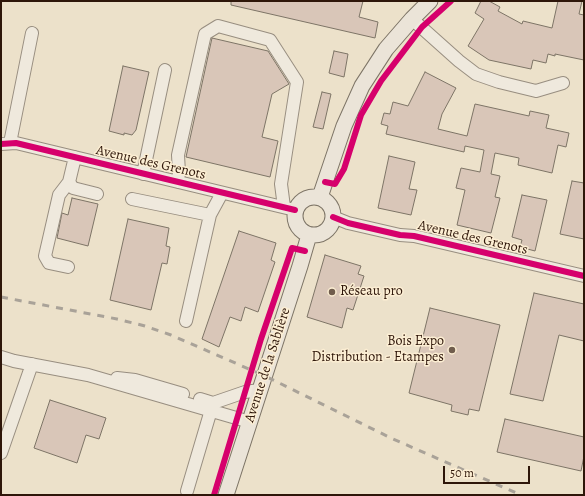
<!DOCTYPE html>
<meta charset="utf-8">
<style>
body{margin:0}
#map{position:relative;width:585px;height:496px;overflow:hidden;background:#ece1ca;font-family:Alegreya,serif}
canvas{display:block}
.frame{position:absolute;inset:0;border:2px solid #2e1609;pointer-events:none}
.scale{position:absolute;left:443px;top:466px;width:87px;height:18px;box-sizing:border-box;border:2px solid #2e1609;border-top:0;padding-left:5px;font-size:12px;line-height:14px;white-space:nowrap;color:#2e1609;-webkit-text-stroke:3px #fceed3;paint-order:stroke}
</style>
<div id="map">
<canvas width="585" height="496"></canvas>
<div class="frame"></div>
<div class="scale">50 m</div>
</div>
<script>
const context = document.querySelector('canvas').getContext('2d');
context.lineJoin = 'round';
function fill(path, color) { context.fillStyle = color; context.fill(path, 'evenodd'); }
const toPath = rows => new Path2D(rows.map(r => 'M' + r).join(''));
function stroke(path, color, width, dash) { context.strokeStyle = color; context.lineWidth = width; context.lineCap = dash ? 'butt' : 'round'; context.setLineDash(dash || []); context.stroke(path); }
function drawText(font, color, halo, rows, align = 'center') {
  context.font = font + ' Alegreya,serif'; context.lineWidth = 3; context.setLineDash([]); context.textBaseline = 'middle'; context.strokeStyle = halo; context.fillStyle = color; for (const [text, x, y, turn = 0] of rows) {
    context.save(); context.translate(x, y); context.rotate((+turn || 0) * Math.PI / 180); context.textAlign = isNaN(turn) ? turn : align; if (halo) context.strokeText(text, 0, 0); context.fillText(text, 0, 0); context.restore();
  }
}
const building = toPath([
 [231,1,363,1,359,17,378,22,375,38,231,5,231,1],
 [481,1,489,1,500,7,498,11,522,24,523,21,552,28,558,1,582,1,579,14,584,15,584,60,555,54,555,56,548,54,546,63,533,60,531,69,489,60,468,46,484,19,475,13,481,1],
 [212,38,268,51,289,84,272,94,262,137,278,141,270,177,186,157,212,38],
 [334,51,348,54,344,77,329,73,334,51],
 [123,66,149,72,136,130,132,135,124,133,124,135,109,131,123,66],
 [425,72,456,88,442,114,438,129,467,136,475,104,529,116,530,111,549,115,546,128,569,133,566,147,558,145,552,173,518,165,519,158,495,153,491,174,500,176,495,197,500,198,491,233,457,225,465,190,456,188,461,168,480,172,484,150,465,146,464,152,386,134,388,126,381,124,384,113,390,114,393,102,408,106,425,72],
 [322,92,331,94,323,129,313,127,322,92],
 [389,156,415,162,409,189,417,190,411,215,378,208,389,156],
 [572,181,584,183,584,239,560,234,572,181],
 [522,195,547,200,535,251,520,247,522,240,512,237,522,195],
 [72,198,98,204,88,246,57,238,62,213,68,215,72,198],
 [128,219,169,228,166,246,170,247,167,264,162,263,151,310,110,300,128,219],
 [239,231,276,243,271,260,275,262,258,312,245,307,241,321,230,317,219,347,202,339,239,231],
 [325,255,361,266,358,274,364,276,353,310,347,308,342,328,307,317,325,255],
 [534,293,584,304,584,341,559,335,543,401,510,394,534,293],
 [430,308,500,325,479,411,469,409,468,415,451,411,452,405,409,393,430,308],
 [50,400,106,418,99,439,86,435,77,463,34,448,50,400],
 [505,419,584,437,584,456,581,471,497,452,505,419]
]);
fill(building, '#d9c6b8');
stroke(building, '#7d7466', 1);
const minor = toPath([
 [412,19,459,61,476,74,499,82,536,91,563,83],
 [10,143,32,33],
 [1,144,16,143,295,210],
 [75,157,69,182,73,188,97,194],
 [143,174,165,70],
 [178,182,179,172,178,155,205,34,218,26,270,40,297,82,281,184,284,207],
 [132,199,210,215],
 [333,217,348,223,400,235,414,236,584,276],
 [68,267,49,263,45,256,59,195,69,182],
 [186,321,210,215,222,193],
 [1,357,14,361,88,375,250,422],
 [117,378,135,380,183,394],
 [200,399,213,403,245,392,260,390],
 [1,453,32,364],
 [187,491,211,410]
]);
const major = toPath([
 '295 216a19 19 0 1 1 38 0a19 19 0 1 1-38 0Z',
 [320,197,344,126,362,86,386,49,412,19,430,1],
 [226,495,300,266,309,235]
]);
stroke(minor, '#988e80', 14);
stroke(major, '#7d7466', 17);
stroke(minor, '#efe9dd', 12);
stroke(major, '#ebe4d8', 15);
stroke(toPath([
 [1,297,117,319,145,326,171,335,265,376,393,439,521,495]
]), '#a9a298', 3, [7, 7]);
stroke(toPath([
 [1,144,16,143,295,210],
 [325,182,335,184,344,169,361,115,381,81,422,27,451,1],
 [333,217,348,223,400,235,414,236,584,276],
 [214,495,261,339,292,248,305,251]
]), '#d6006c', 6);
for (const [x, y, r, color] of [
 [332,292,4,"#705d4d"],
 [452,350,4,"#705d4d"]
]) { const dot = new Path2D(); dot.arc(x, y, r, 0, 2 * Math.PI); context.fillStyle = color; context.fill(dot); stroke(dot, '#fceed3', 1.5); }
drawText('14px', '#2e1609', '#fceed3', [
 ["Avenue des Grenots",151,163,13],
 ["Avenue des Grenots",473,238,13],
 ["Avenue de la Sablière",268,365,-72]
]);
drawText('14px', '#2e1609', '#fceed3', [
 ["Réseau pro",340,292],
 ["Bois Expo",444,342,"right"],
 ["Distribution - Etampes",444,358,"right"]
], 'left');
</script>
